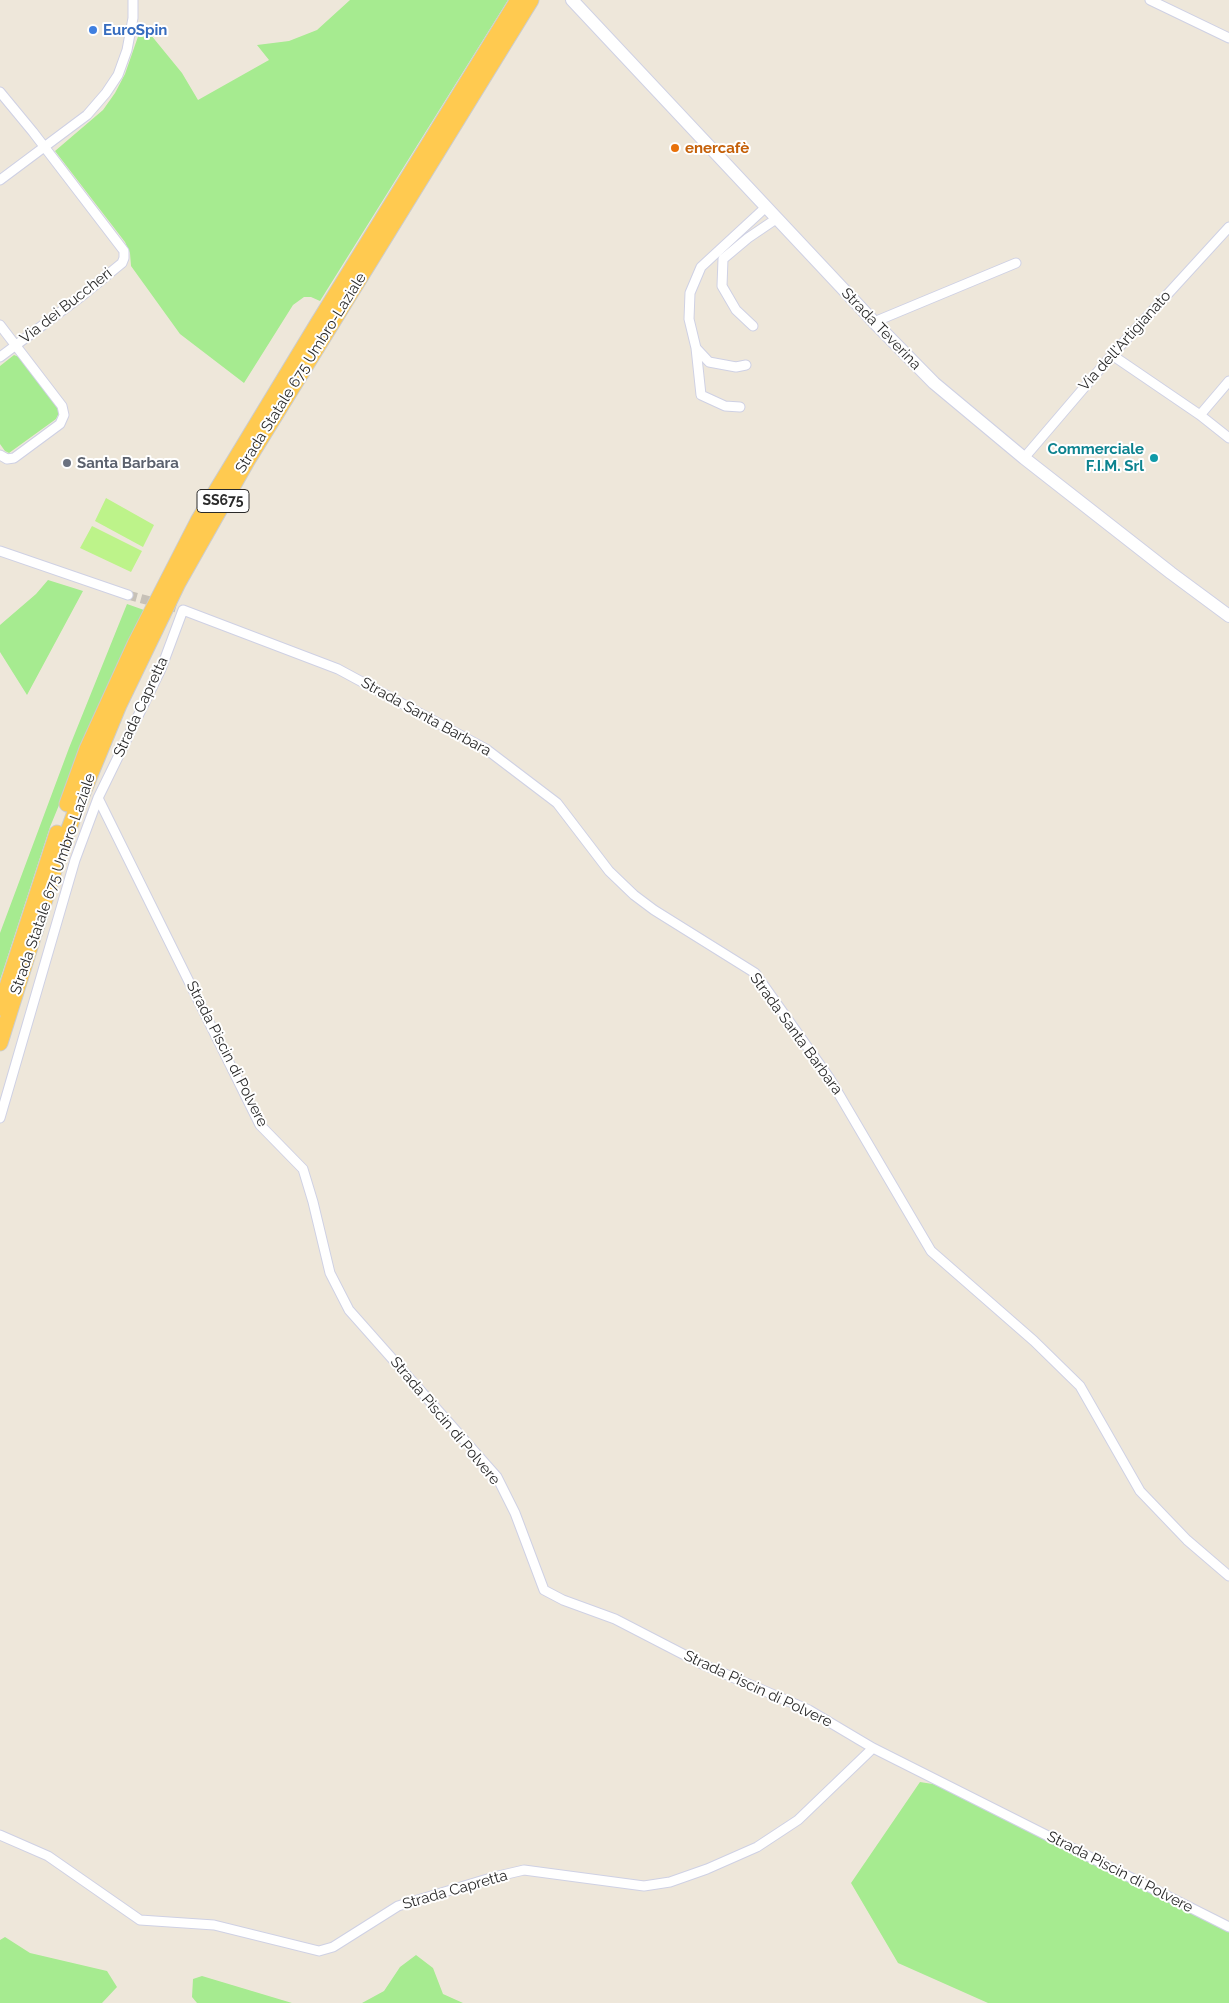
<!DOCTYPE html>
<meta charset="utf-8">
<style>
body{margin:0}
canvas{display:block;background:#eee7da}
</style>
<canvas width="1229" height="2003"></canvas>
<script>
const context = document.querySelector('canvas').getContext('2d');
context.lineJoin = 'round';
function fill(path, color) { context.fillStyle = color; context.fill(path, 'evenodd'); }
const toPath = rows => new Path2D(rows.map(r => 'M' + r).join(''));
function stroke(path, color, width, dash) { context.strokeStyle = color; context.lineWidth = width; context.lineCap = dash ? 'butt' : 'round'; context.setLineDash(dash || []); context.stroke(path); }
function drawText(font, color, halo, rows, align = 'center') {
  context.font = font + ' Raleway,sans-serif'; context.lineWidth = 4; context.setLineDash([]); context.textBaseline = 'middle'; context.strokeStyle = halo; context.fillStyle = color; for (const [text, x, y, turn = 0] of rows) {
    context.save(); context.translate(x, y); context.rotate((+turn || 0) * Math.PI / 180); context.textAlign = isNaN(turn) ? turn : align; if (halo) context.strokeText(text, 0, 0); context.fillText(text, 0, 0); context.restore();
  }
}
fill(toPath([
 [350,0,508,0,320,301,311,297,304,297,293,305,244,383,180,334,131,266,130,253,125,242,55,151,103,110,115,93,125,74,141,28,146,29,182,73,198,100,269,60,257,45,289,41,317,30],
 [14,355,19,357,58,407,58,415,56,419,9,453,5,451,0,444,0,366],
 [48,580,83,591,27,695,0,652,0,625,36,594],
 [127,604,144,610,99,708,50,827,0,980,0,933,69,748],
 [920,1782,939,1785,1229,1932,1229,2003,988,2003,898,1963,851,1883],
 [5,1937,30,1953,107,1971,117,1987,102,2003,0,2003,0,1940],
 [416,1955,433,1968,443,1994,463,2003,362,2003,384,1991,400,1967],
 [202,1976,292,2003,197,2003,192,1997,193,1979]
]), '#a6eb90');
fill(toPath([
 [106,498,154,525,143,547,95,521],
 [92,526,142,551,131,572,80,548]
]), '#bdf38a');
stroke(toPath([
 [128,595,183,610]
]), '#c7c1b7', 9, [9, 4.5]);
const minor = toPath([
 [1150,0,1229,38],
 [0,92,33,132,124,251,124,258,122,263,83,295,0,357],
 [0,180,87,115,106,93,118,75,127,50,133,18,133,0],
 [874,322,1016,263],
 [0,325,62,406,64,415,60,424,14,458,7,459,0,455],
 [753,326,736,310,722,286,723,259,748,238,776,219],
 [696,348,709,362,736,367,746,365],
 [1112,355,1200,415,1229,438],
 [740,407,725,406,701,395,696,348,689,319,690,293,701,267,766,207],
 [1200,415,1229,381],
 [1024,458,1112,355,1229,227],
 [0,551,128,595],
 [98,798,260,1125,303,1169,313,1202,330,1273,349,1310,497,1477,515,1513,544,1590,563,1600,615,1619,704,1665,809,1710,873,1748,1229,1927],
 [0,1118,75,860,98,798,161,669,183,610,338,669,486,749,557,803,609,871,634,895,654,910,755,973,830,1079,931,1251,1034,1341,1080,1386,1140,1491,1187,1540,1229,1576],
 [0,1835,48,1856,140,1920,214,1925,319,1951,333,1947,398,1906,494,1877,524,1870,644,1886,670,1882,707,1869,757,1847,798,1820,873,1748]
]);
const secondary = toPath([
 [572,0,874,322,934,383,1024,458,1171,573,1229,616]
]);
const trunk = toPath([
 [67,804,87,749,135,644,198,521,318,323,518,0],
 [0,1008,57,833],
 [0,1043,58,858,77,807,119,705,178,583,247,461,531,0]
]);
stroke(minor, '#cfd1e4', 11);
stroke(secondary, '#cfd1e4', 14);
stroke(trunk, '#ccc', 17);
stroke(minor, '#fff', 9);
stroke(secondary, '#fff', 12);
stroke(trunk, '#ffca50', 15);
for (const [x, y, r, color] of [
 [93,30,5,"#3f7fe0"],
 [675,148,5,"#e8710a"],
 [1154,458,5,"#0f9aa8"],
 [67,463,5,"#6b7280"]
]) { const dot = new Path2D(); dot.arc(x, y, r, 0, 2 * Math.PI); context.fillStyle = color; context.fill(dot); stroke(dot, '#fff', 2); }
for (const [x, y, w] of [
 [223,501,52]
]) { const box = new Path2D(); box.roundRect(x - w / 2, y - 11.5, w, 23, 4); context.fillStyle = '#fff'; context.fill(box); stroke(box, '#2a2a2a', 1); }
drawText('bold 14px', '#2a2a2a', null, [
 ["SS675",223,501]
]);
drawText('bold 15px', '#366cbe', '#fff', [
 ["EuroSpin",103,30]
], 'left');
drawText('bold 15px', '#c56008', '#fff', [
 ["enercafè",685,148]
], 'left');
drawText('15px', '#2a2a2a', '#fff', [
 ["Via dei Buccheri",66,306,-38],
 ["Strada Teverina",881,329,46],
 ["Via dell'Artigianato",1125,341,-48],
 ["Strada Statale 675 Umbro-Laziale",301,373,-58],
 ["Strada Capretta",141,707,-65],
 ["Strada Santa Barbara",426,717,29],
 ["Strada Statale 675 Umbro-Laziale",53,884,-71],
 ["Strada Santa Barbara",796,1034,54],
 ["Strada Piscin di Polvere",227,1054,63],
 ["Strada Piscin di Polvere",445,1421,50],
 ["Strada Piscin di Polvere",758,1689,25],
 ["Strada Piscin di Polvere",1120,1872,27],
 ["Strada Capretta",455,1890,-16]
]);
drawText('bold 15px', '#0d838f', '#fff', [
 ["Commerciale",1144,449],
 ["F.I.M. Srl",1144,466]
], 'right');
drawText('bold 15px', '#5b616d', '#fff', [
 ["Santa Barbara",77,463]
], 'left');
</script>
